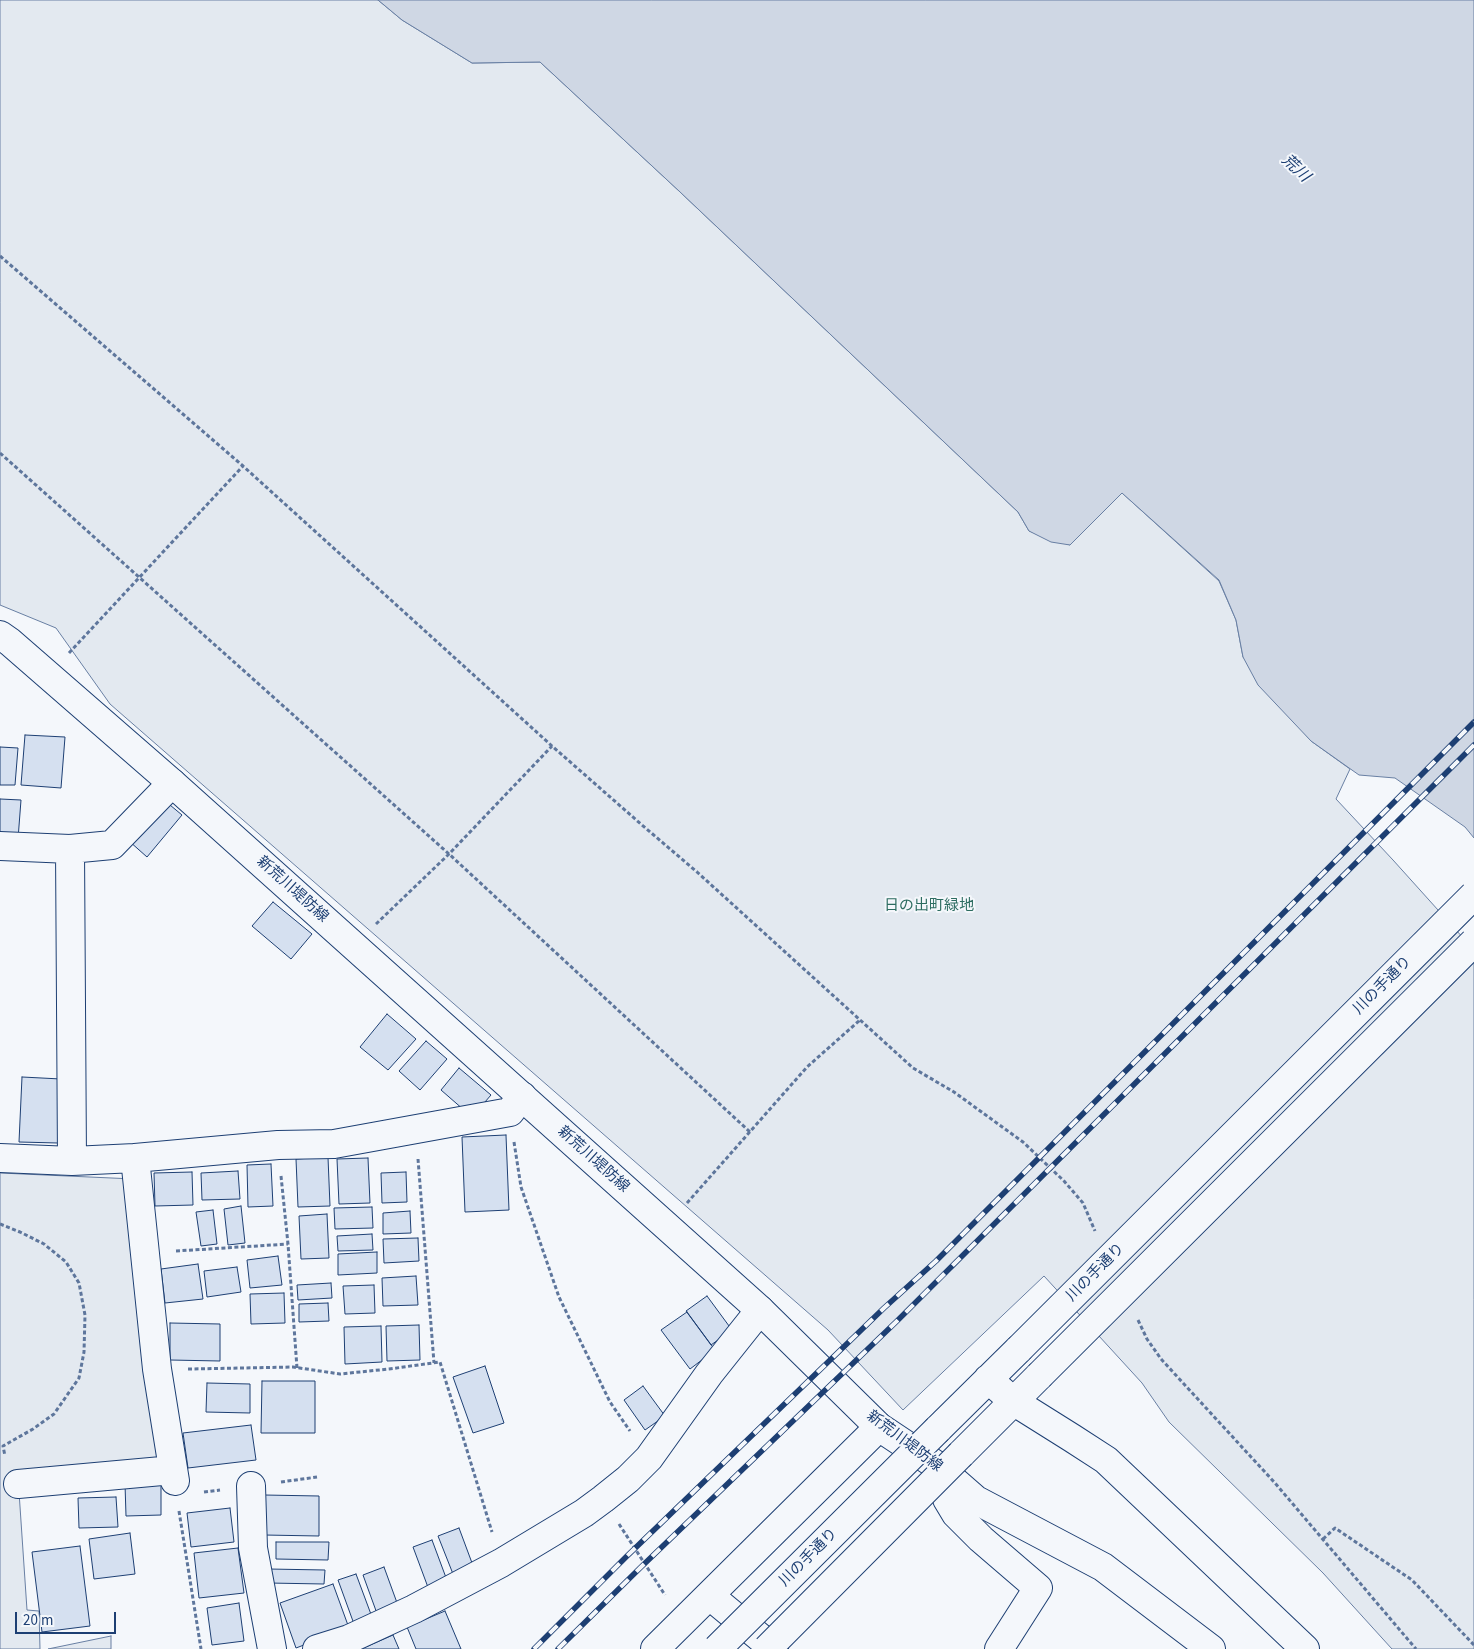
<!DOCTYPE html>
<meta charset="utf-8">
<style>
body{margin:0}
#map{position:relative;width:1474px;height:1649px;overflow:hidden;background:#f4f7fb;font-family:"Source Sans 3",sans-serif}
canvas{display:block}
.scale{position:absolute;left:15px;top:1612px;width:101px;height:22px;box-sizing:border-box;border:2px solid #1d3f73;border-top:0;padding-left:6px;font-size:15px;line-height:18px;white-space:nowrap;color:#1d3f73;-webkit-text-stroke:4px #f4f7fb;paint-order:stroke}
</style>
<div id="map">
<canvas width="1474" height="1649"></canvas>
<div class="scale">20 m</div>
</div>
<script>
const context = document.querySelector('canvas').getContext('2d');
context.lineJoin = 'round';
function fill(path, color) { context.fillStyle = color; context.fill(path, 'evenodd'); }
const toPath = rows => new Path2D(rows.map(r => 'M' + r).join(''));
function stroke(path, color, width, dash) { context.strokeStyle = color; context.lineWidth = width; context.lineCap = dash ? 'butt' : 'round'; context.setLineDash(dash || []); context.stroke(path); }
function drawText(font, color, halo, rows, align = 'center') {
  context.font = font + ' "Source Sans 3","Noto Sans JP",sans-serif'; context.lineWidth = 4; context.setLineDash([]); context.textBaseline = 'middle'; context.strokeStyle = halo; context.fillStyle = color; for (const [text, x, y, turn = 0] of rows) {
    context.save(); context.translate(x, y); context.rotate((+turn || 0) * Math.PI / 180); context.textAlign = isNaN(turn) ? turn : align; if (halo) context.strokeText(text, 0, 0); context.fillText(text, 0, 0); context.restore();
  }
}
const green = toPath([
 [0,0,378,0,402,20,472,63,540,62,679,191,1018,512,1029,531,1070,545,1121,492,1219,581,1236,620,1243,657,1311,741,1350,769,1336,799,1393,860,1474,950,1474,1649,1392,1649,1323,1573,1169,1422,1142,1383,1044,1276,903,1410,828,1330,110,704,56,628,0,605,0,0],
 [0,1173,134,1179,164,1461,18,1477,27,1610,39,1611,40,1649,0,1649,0,1173],
 [111,1636,111,1649,48,1649,111,1636]
]);
fill(green, '#e3e9f0');
stroke(green, '#687fa3', 1);
const water = toPath([
 [378,0,1474,0,1474,838,1465,827,1395,778,1359,775,1311,741,1258,685,1243,657,1236,620,1219,580,1122,493,1070,545,1051,542,1029,531,1018,512,679,191,540,62,472,63,402,20,378,0]
]);
fill(water, '#cfd7e4');
stroke(water, '#687fa3', 1);
const building = toPath([
 [25,735,65,737,61,788,21,785,25,735],
 [0,747,18,748,15,785,0,785,0,747],
 [0,799,21,800,18,839,0,837,0,799],
 [164,800,182,815,147,857,129,841,164,800],
 [273,902,312,934,291,959,252,926,273,902],
 [387,1014,416,1039,388,1070,360,1047,387,1014],
 [426,1041,447,1059,420,1090,399,1071,426,1041],
 [459,1068,491,1095,472,1117,441,1090,459,1068],
 [22,1077,61,1079,58,1143,19,1142,22,1077],
 [506,1135,509,1210,465,1212,462,1137,506,1135],
 [328,1157,330,1206,298,1207,296,1159,328,1157],
 [368,1158,370,1203,339,1204,337,1159,368,1158],
 [271,1164,273,1206,248,1207,247,1165,271,1164],
 [238,1171,240,1199,202,1200,201,1173,238,1171],
 [192,1172,193,1205,155,1206,154,1173,192,1172],
 [406,1172,407,1202,382,1203,381,1173,406,1172],
 [241,1206,245,1243,228,1245,224,1209,241,1206],
 [372,1207,373,1228,335,1229,334,1208,372,1207],
 [213,1210,217,1244,201,1246,196,1212,213,1210],
 [410,1211,411,1233,383,1234,383,1213,410,1211],
 [327,1214,329,1258,301,1259,299,1216,327,1214],
 [372,1234,373,1250,338,1251,337,1236,372,1234],
 [418,1238,419,1261,384,1263,383,1239,418,1238],
 [377,1252,377,1273,338,1275,338,1254,377,1252],
 [278,1256,282,1285,250,1288,247,1260,278,1256],
 [198,1264,203,1299,165,1303,161,1269,198,1264],
 [237,1267,241,1292,207,1297,204,1271,237,1267],
 [416,1276,418,1305,383,1306,382,1278,416,1276],
 [331,1283,332,1298,298,1300,297,1285,331,1283],
 [374,1285,375,1313,345,1314,343,1286,374,1285],
 [284,1293,285,1323,251,1324,250,1294,284,1293],
 [707,1296,732,1330,711,1345,686,1311,707,1296],
 [328,1303,329,1321,299,1322,299,1304,328,1303],
 [687,1312,715,1350,690,1369,661,1330,687,1312],
 [170,1323,220,1324,220,1361,170,1360,170,1323],
 [419,1325,420,1360,387,1361,386,1326,419,1325],
 [381,1326,382,1362,345,1364,344,1327,381,1326],
 [485,1366,504,1423,473,1433,453,1377,485,1366],
 [262,1381,315,1381,315,1433,261,1433,262,1381],
 [207,1383,250,1384,250,1413,206,1412,207,1383],
 [643,1386,665,1416,645,1430,624,1400,643,1386],
 [251,1425,256,1460,188,1468,183,1433,251,1425],
 [161,1483,161,1515,126,1516,125,1484,161,1483],
 [264,1495,319,1496,319,1536,264,1535,264,1495],
 [116,1497,118,1527,79,1528,78,1498,116,1497],
 [230,1508,234,1542,191,1547,187,1513,230,1508],
 [459,1528,475,1571,455,1579,438,1536,459,1528],
 [130,1533,135,1574,94,1579,89,1539,130,1533],
 [432,1540,448,1583,429,1590,413,1547,432,1540],
 [276,1542,329,1542,328,1560,276,1559,276,1542],
 [80,1546,90,1626,42,1632,32,1552,80,1546],
 [238,1548,244,1593,199,1598,194,1553,238,1548],
 [384,1567,400,1611,379,1619,363,1575,384,1567],
 [268,1569,325,1570,324,1584,268,1583,268,1569],
 [356,1574,372,1617,354,1624,338,1580,356,1574],
 [333,1584,349,1628,296,1648,280,1603,333,1584],
 [239,1603,244,1641,212,1645,207,1608,239,1603],
 [445,1611,461,1649,416,1649,407,1627,445,1611],
 [393,1635,399,1649,361,1649,393,1635]
]);
fill(building, '#d5e0f0');
stroke(building, '#1d3f73', 1);
const minor = toPath([
 [0,846,70,849,112,845,172,783],
 [70,849,72,1161],
 [0,1158,72,1161,135,1158,278,1145,334,1144,510,1112,522,1096],
 [135,1158,157,1369,175,1481],
 [936,1465,947,1499,956,1514,981,1539,1038,1588,999,1649],
 [18,1484,173,1470],
 [251,1486,253,1548,272,1649],
 [710,1596,774,1649],
 [317,1649,349,1639,414,1609,501,1563,584,1513,603,1499,628,1479,649,1458,709,1374,760,1310],
 [655,1649,879,1427]
]);
const major = toPath([
 [0,635,10,642,172,783,760,1310,879,1427,936,1465,976,1500,1103,1567,1211,1649],
 [988,1379,1013,1401,1072,1438,1106,1460,1305,1649],
 [938,1429,1019,1349],
 [961,1454,1039,1376]
]);
stroke(minor, '#1d3f73', 30);
stroke(major, '#1d3f73', 30);
stroke(toPath([
 [0,256,243,466,552,746,642,825,697,872,913,1068,954,1092,1023,1142,1064,1181,1083,1203,1095,1231],
 [0,453,449,854,750,1132],
 [69,653,243,466],
 [376,924,449,854,552,746],
 [514,1142,521,1187,559,1297,610,1402,630,1431],
 [418,1159,434,1363],
 [281,1176,288,1244,297,1368],
 [687,1203,807,1067,860,1020],
 [0,1224,20,1232,44,1244,66,1262,79,1283,85,1315,84,1352,79,1378,54,1414,33,1429,3,1446,5,1456],
 [176,1251,288,1244],
 [1138,1320,1147,1339,1161,1359,1275,1483,1416,1649],
 [188,1369,293,1367,340,1374,389,1369,440,1362,492,1532],
 [281,1482,317,1477],
 [204,1492,220,1490],
 [179,1511,201,1649],
 [619,1524,665,1595],
 [1323,1539,1335,1528,1412,1580,1474,1645]
]), '#5e769c', 3, [4, 2.5]);
stroke(minor, '#f4f7fb', 28);
stroke(major, '#f4f7fb', 28);
const rail = toPath([
 [534,1649,627,1556,884,1308,936,1261,1474,722],
 [558,1649,640,1568,897,1321,1474,745]
]);
stroke(rail, '#1d3f73', 5.5);
stroke(rail, '#f4f7fb', 4, [11]);
const majorBridge = toPath([
 [1019,1349,1474,895],
 [1039,1376,1474,942],
 [717,1649,938,1429],
 [767,1649,961,1454]
]);
stroke(majorBridge, '#1d3f73', 30, []);
stroke(majorBridge, '#f4f7fb', 28);
drawText('15px', '#1d3f73', '#f4f7fb', [
 ["新荒川堤防線",292,890,42],
 ["川の手通り",1383,986,-45],
 ["新荒川堤防線",593,1160,42],
 ["川の手通り",1096,1273,-45],
 ["新荒川堤防線",904,1442,37],
 ["川の手通り",809,1558,-45]
]);
drawText('15px', '#2c6c60', '#f4f7fb', [
 ["日の出町緑地",929,907]
]);
drawText('italic 16px', '#1d3f73', '#f4f7fb', [
 ["荒川",1295,169,43]
]);
</script>
